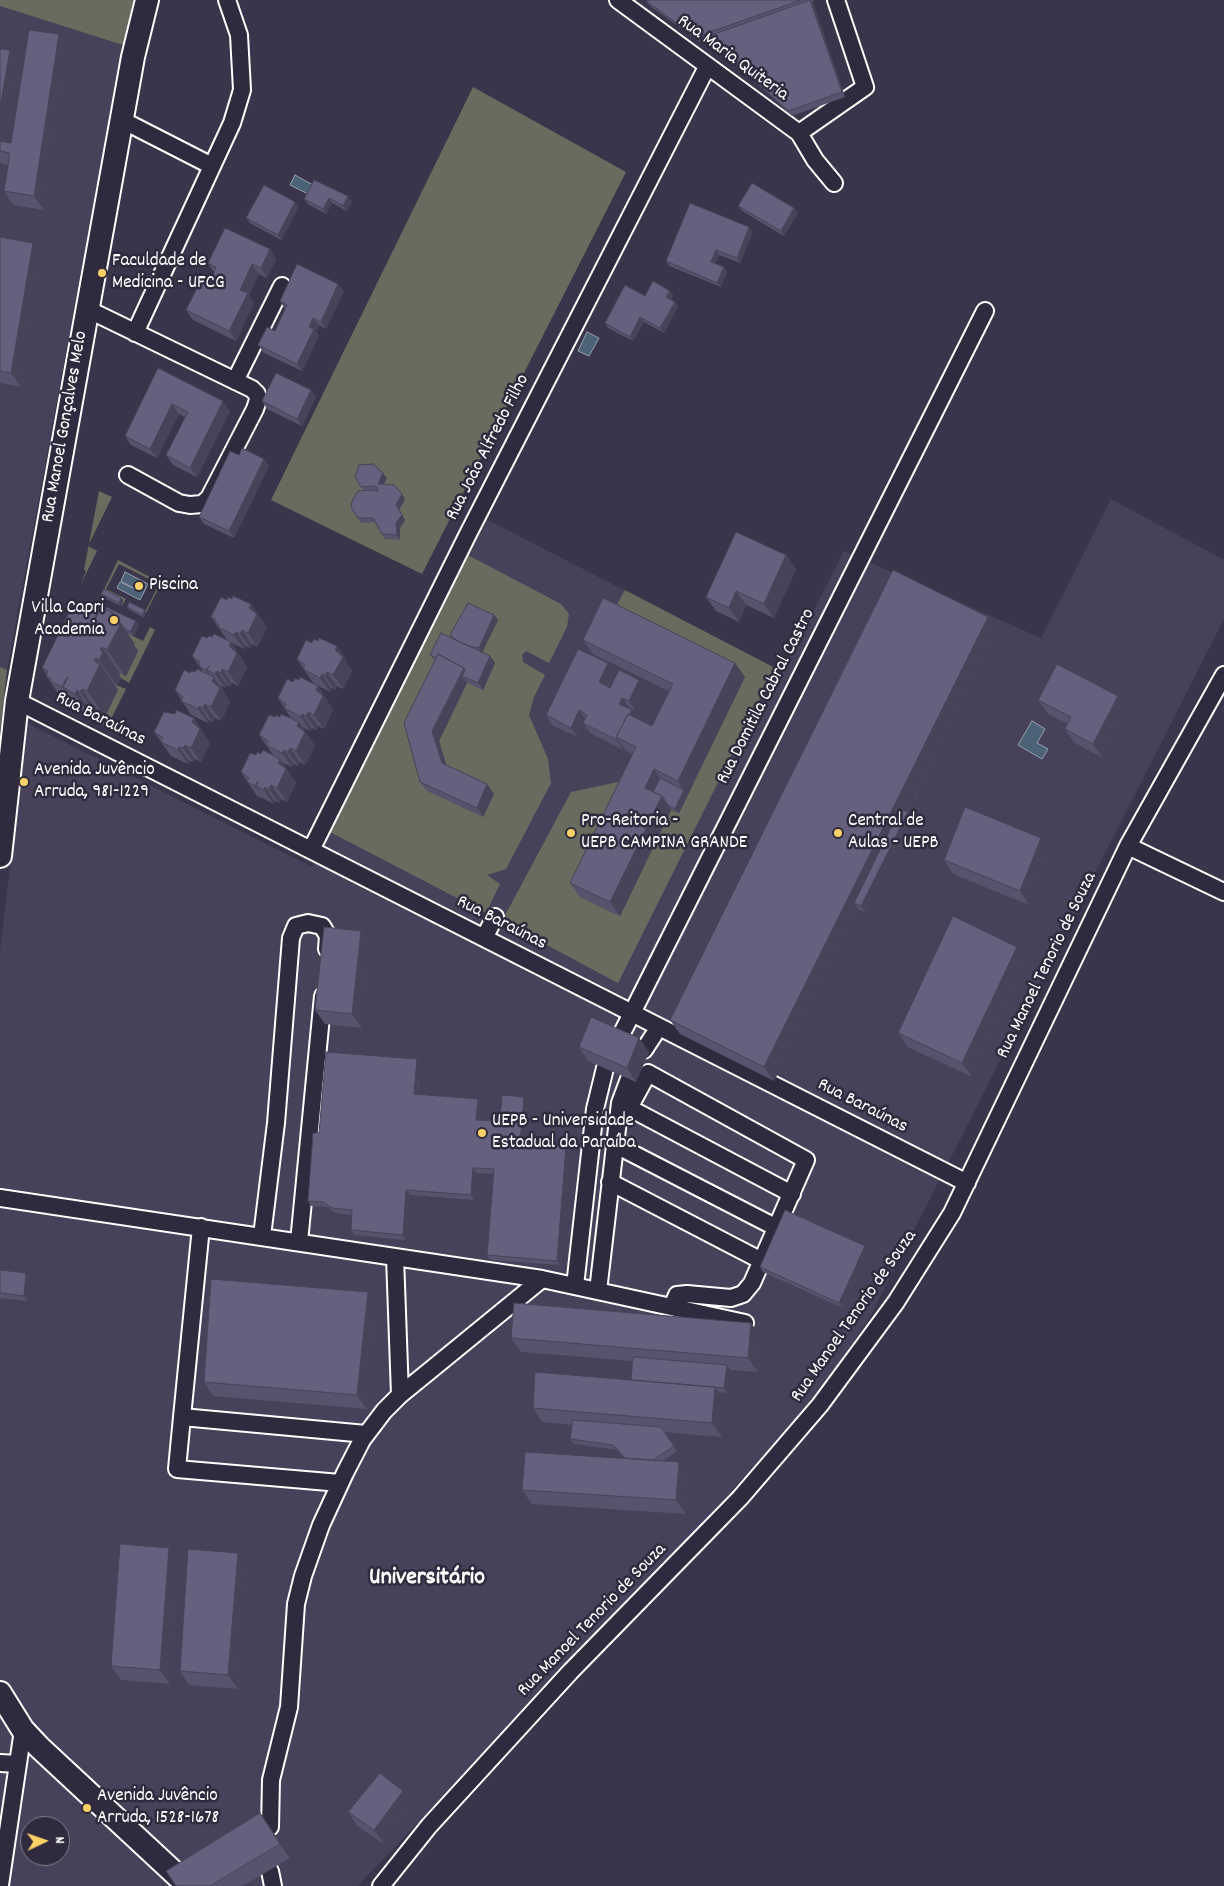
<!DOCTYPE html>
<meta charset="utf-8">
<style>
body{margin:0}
#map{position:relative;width:1224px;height:1886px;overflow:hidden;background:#3a354a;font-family:Dekko,sans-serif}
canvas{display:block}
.north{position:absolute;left:20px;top:1816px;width:50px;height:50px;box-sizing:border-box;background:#2f2a3d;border:1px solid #827f8b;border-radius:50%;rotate:87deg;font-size:14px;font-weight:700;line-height:20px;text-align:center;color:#fff}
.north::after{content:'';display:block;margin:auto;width:18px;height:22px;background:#ffd166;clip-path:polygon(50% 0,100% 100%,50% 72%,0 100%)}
</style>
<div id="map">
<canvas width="1224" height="1886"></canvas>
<div class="north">N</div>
</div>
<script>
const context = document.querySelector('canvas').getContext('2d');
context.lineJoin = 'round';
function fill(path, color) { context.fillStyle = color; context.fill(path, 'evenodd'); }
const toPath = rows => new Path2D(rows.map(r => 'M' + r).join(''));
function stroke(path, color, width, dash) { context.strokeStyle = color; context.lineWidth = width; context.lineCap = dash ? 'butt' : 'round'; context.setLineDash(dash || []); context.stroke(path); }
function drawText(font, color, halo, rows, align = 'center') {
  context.font = font + ' Dekko,sans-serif'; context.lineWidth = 5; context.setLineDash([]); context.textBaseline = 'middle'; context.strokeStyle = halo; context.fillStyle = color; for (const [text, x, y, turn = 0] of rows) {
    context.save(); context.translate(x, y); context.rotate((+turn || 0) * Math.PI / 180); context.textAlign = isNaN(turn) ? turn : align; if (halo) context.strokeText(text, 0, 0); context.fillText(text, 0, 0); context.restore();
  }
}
fill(toPath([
 [0,6,123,45,7,670,0,667],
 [1111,499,1224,560,1224,619,871,1315,807,1411,358,1886,0,1886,0,951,27,723,312,867,482,517,783,672,844,551,1041,638],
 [30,1826,60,1826,60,1856,30,1856]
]), '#47425a');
fill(toPath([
 [0,0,134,0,123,45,0,6],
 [473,87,626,172,422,574,271,500],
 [99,491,112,497,88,546,97,551,81,584,86,571,84,570],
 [464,553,561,604,569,614,567,627,549,663,526,651,522,655,523,662,545,675,534,697,529,715,548,759,551,783,506,869,487,875,500,884,486,913,330,832],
 [118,560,161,583,146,613,145,612,159,584,119,564,106,589,126,599,122,606,123,600,105,592,103,597,101,596],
 [625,590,775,668,618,983,502,921,571,792,637,778,580,897,620,916,671,810,679,813,744,677,613,612],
 [105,622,143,641,150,627,155,630,129,683,118,676,120,673,126,676,138,651],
 [0,667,7,670,0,732],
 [114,684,126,689,107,727,93,720,95,716,99,718]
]), '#686c5e');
const water = toPath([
 [295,175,313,185,308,194,290,185,295,175],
 [587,332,599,338,589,356,578,351,587,332],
 [125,572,148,584,140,600,117,588,120,582,139,591,121,581,125,572],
 [1032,721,1045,729,1037,743,1048,749,1042,759,1018,745,1032,721]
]);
fill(water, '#4c6377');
stroke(water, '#94a1ad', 1);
const street = toPath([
 [618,0,799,133,815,160,834,183],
 [122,120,212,166],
 [799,133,865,87,836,0],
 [87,309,252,389,257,394,258,400,255,409,209,498,202,504,190,505,179,503,128,475],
 [135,333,232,123,242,90,239,35,227,0],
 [235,381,282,286],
 [17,701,967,1183],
 [1128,846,1224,892],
 [311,850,468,534,707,67],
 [484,938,495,917],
 [619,1039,985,311],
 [644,1050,659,1027],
 [620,1103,792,1194],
 [629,1108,648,1073,806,1160,752,1283,743,1294,731,1298,687,1294,677,1295,672,1307],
 [614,1144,777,1228],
 [610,1182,762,1261],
 [0,1198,542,1279,745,1323],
 [201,1227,182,1417,366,1434],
 [262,1236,276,1123,291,938,296,926,308,923,322,926,328,936,327,949],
 [299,1242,323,996],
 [395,1257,400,1395],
 [575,1286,595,1109,605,1068],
 [598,1291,620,1103,629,1079],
 [182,1417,177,1469,340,1483],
 [0,1763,18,1764],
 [270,1827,271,1780,289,1707,296,1604,303,1576,321,1525,345,1473,362,1440,384,1411,400,1395,542,1279],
 [270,1871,273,1886],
 [0,1885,23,1730],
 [381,1886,429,1826,571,1671,740,1498,820,1405,896,1302,952,1213,1128,846,1224,675]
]);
const secondary = toPath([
 [0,856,17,701,133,57,147,0],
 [0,1693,23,1730,39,1747,182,1880]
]);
stroke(street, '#fff', 20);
stroke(secondary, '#fff', 26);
stroke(street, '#2f2a3d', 16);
stroke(secondary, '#2f2a3d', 22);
fill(toPath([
 [650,0,813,0,814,2,812,2,814,5,845,97,792,116,712,41,710,38,699,41,650,6,646,1],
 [59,34,69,48,44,210,13,205,4,191,8,165,2,164,0,179,0,49,19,64,6,142,11,143],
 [314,180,352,201,347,211,332,203,326,214,308,204,304,199],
 [738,206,798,213,784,236,742,211],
 [299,207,281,240,250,223,246,218],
 [749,227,753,232,740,263,719,255,715,264,724,267,727,272,721,287,669,266,666,261],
 [0,237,43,257,21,387,0,383],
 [270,249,276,259,267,278,259,274,249,295,254,303,236,341,193,320,186,310,212,278,214,272,208,263],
 [344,291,326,329,319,325,316,331,319,336,302,371,264,353,258,345,275,331,285,309,280,301],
 [670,291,673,295,671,300,675,302,678,306,664,333,644,322,633,341,608,328,605,323,645,296],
 [158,368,230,411,197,477,173,465,166,455,185,417,179,414,157,458,131,445,125,436],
 [316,397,302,426,267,409,262,401],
 [239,455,264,459,269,466,234,538,204,524,199,517],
 [387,478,384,484,405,499,399,510,405,520,400,528,400,540,385,539,375,522,361,523,352,509,364,490,361,487],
 [786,555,796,569,774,618,746,605,739,622,716,611,706,597],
 [101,594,123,600,121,606,103,597],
 [232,599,251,604,267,628,257,647,252,644,250,648,246,646,244,649,232,643,247,667,238,686,232,683,230,687,227,685,225,688,220,685,230,702,221,721,215,718,213,722,209,720,208,723,191,715,175,690,190,673,203,672,192,656,207,638,212,637,227,640,211,617,227,600],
 [80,605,103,606,102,608,136,621,139,626,134,636,127,633,135,644,134,645,138,651,125,676,120,673,119,675,121,678,117,686,114,684,118,690,105,717,100,715,99,718,95,716,93,720,82,713,80,712,80,713,68,707,46,676,47,675,42,668],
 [127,607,145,610,146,613,144,618,128,609],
 [494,615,498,620,482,652,490,656,495,663,483,690,467,683,439,741,446,765,494,794,483,817,427,791,420,782,435,661,430,655,453,639,450,635],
 [988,617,997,631,908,812,913,819,866,913,859,910,774,1081,680,1034,670,1020],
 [583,640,745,677,679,813,671,810,620,916,580,897,570,883,632,754,626,751,624,748,623,750,590,733,584,724,578,737,552,725,546,715,608,663,614,673,608,687,610,688,639,680,646,689,636,711,629,707,629,708,638,719,652,726,669,691,593,654],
 [297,659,347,660,346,662,352,671,343,689,337,686,335,690,331,688,330,692,313,683],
 [299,680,318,686,327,700,327,701,333,710,324,729,318,726,316,730,312,728,310,731,302,727,315,746,305,765,300,762,298,766,294,764,292,767,283,763,296,783,287,802,281,799,279,803,275,801,273,804,265,799,257,796,241,772,256,755,261,754,273,755,259,735,275,717,280,717,291,718,278,698,293,682],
 [1038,700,1128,710,1103,758,1075,743,1065,729,1068,724,1048,714],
 [194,718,210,743,201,762,195,759,193,762,189,761,188,764,171,756,154,732],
 [1041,838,1051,852,1029,905,953,874,944,860],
 [361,931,371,945,362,1028,325,1024,315,1010],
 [1027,961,972,1077,908,1047,898,1033],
 [639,1038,649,1052,636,1082,588,1061,579,1047],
 [417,1059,420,1064,418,1094,478,1099,481,1104,480,1120,500,1121,524,1097,528,1102,524,1143,570,1151,560,1265,490,1260,487,1255,494,1174,476,1173,474,1200,410,1195,406,1240,354,1235,351,1230,352,1215,335,1213,327,1207,311,1206,308,1201,319,1133],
 [865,1246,868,1250,843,1308,763,1272,760,1267],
 [0,1270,26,1273,30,1278,27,1301,0,1298],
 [378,1306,367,1409,213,1396,204,1382],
 [751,1323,761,1337,758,1372,731,1370,728,1393,719,1392,725,1401,722,1437,664,1432,677,1451,663,1461,679,1462,688,1476,686,1514,532,1504,522,1490,624,1458,617,1450,574,1444,570,1439,572,1425,542,1422,533,1408,631,1380,632,1361,521,1352,511,1338],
 [179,1562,170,1684,121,1680,111,1666],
 [247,1567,238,1689,189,1685,180,1671],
 [412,1805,384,1844,357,1826,348,1812],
 [260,1813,290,1858,243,1886,176,1886]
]), '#57536c');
fill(toPath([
 [810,0,814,5,845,97,842,92],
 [59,34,69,48,44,210,34,196],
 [10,50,19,64,5,152,0,148,0,108],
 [0,161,2,164,0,179],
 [348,196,352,201,347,211,343,206],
 [329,198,332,203,326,214,323,209],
 [295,202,299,207,281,240,278,235],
 [794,208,798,213,784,236,781,231],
 [749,227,753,232,740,263,737,258],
 [33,243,43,257,21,387,11,373],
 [270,249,276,259,267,278,261,268],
 [716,250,719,255,714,267,711,262],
 [252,264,259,274,249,295,254,303,236,341,229,331,240,290],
 [724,267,727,272,721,287,717,283],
 [338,284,344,291,326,329,321,322],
 [670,291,673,295,670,302,666,297],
 [675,302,678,306,664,333,660,328],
 [640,317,644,322,633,341,630,337],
 [313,318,319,325,316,331,319,336,302,371,297,364,309,327],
 [311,390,316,397,302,426,297,419],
 [1,395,11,409,2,466,0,463,0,402],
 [223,401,230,411,197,477,190,468],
 [172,404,179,414,157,458,150,449],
 [264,459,269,466,234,538,229,531],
 [383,473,387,478,381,489,378,484],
 [402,494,405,499,399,510,405,520,400,528,400,540,397,535,396,505],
 [786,555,796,569,774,618,764,604],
 [736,591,746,605,739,622,729,608],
 [121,598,123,600,121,606,119,603],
 [102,604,103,606,101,609,114,622,111,615,113,613,135,644,134,645,138,651,125,676,107,650,95,617],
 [251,604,267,628,257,647,248,633,249,608],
 [145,610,146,613,144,618,142,615],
 [494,615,498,620,482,653,479,648],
 [988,617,997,631,861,906,854,903,859,910,774,1081,764,1067],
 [136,621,139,626,134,636,130,632],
 [242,630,252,644,250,648,240,634],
 [236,632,246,646,244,649,234,635],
 [231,642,247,667,238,686,228,672,229,646],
 [337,646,347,660,346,662,352,671,343,689,333,675,335,650],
 [102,647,120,673,119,675,121,678,117,686,99,660,100,650],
 [490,656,495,663,483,690,478,683],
 [96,658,118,690,105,717,87,691],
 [608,663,614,673,605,691,599,682],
 [735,663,745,677,679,813,675,809,684,790,678,781],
 [210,665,217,671,227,685,225,688,215,674,207,670,213,679,214,677,230,702,221,721,211,707,212,681,213,680,206,670],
 [464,668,470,677,462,676,467,683,439,741,449,773,442,763,432,731],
 [222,669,232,683,230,687,221,673],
 [327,672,337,686,335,690,325,676],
 [322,674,331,688,330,692,320,678],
 [67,677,95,716,93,720,75,694,63,687,80,712,80,713,62,687],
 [639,680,646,689,636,711,629,701],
 [318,686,327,700,327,701,333,710,324,729,314,715,316,690],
 [82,689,100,715,99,718,80,692],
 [1118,696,1128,710,1103,758,1093,744],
 [622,698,629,707,626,713,619,704],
 [205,704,215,718,213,722,203,708],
 [199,706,209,720,208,723,198,709],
 [579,710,586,720,578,737,571,728],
 [632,710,638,719,618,738],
 [308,712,318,726,316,730,306,716],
 [302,714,312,728,310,731,301,717],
 [194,718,210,743,201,762,191,748,192,722],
 [299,722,315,746,305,765,296,751,297,726],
 [617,739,624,748,623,750,617,740],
 [185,745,195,759,193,762,183,748],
 [179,747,189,761,188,764,178,750],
 [290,748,300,762,298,766,288,752],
 [284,750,294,764,292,767,282,753],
 [280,759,296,783,287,802,277,788,278,763],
 [654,769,663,783,651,797,645,788],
 [258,781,265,787,275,801,273,804,264,790,256,786,265,800,255,786],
 [487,784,494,794,483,817,477,808],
 [271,785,281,799,279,803,269,789],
 [662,796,671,810,620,916,610,902],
 [908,812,913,819,866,913,861,906],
 [1041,838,1051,852,1029,905,1020,891],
 [361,931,371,945,362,1028,352,1014],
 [1017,947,1027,961,972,1077,962,1063],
 [639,1038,649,1052,636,1082,627,1068],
 [417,1059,420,1064,417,1099,414,1094],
 [524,1097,528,1102,524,1148,520,1143],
 [478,1099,481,1104,480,1124,476,1120],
 [566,1146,570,1151,560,1265,557,1261],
 [473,1168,476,1173,474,1200,471,1195],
 [406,1190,410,1195,406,1240,403,1235],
 [865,1246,868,1250,843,1308,839,1303],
 [26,1273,30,1278,27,1301,24,1296],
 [368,1292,378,1306,367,1409,357,1395],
 [751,1323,761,1337,758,1372,748,1358],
 [727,1365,731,1370,728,1393,724,1388],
 [715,1387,725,1401,722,1437,712,1423],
 [679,1462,688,1476,686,1514,676,1500],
 [169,1548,179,1562,170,1684,160,1670],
 [238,1553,247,1567,238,1689,228,1675],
 [403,1791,412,1805,384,1844,374,1830],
 [260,1813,270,1827,290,1858,280,1844]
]), '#474358');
const building = toPath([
 [650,0,801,0,696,37,646,1,650,0],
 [810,0,842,92,788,111,709,36,810,0],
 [29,30,59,34,34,196,4,191,10,153,0,151,0,141,11,143,29,30],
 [0,49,10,50,0,108,0,49],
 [314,180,348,196,343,206,329,198,323,209,304,199,314,180],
 [752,183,794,208,781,231,738,206,752,183],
 [264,185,295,202,278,235,246,218,264,185],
 [690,203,749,227,737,258,716,250,711,262,724,267,717,283,666,261,690,203],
 [225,228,270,249,261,268,252,264,240,290,248,293,229,331,186,310,204,274,212,278,216,267,208,263,225,228],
 [0,237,33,243,11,373,0,371,0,237],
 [297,264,338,284,321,322,313,318,309,327,314,329,297,364,258,345,267,327,275,331,287,305,280,301,297,264],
 [653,281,670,291,666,297,675,302,660,328,640,317,630,337,605,323,625,285,645,296,653,281],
 [158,368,223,401,190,468,166,455,188,412,172,404,150,449,125,436,158,368],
 [276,373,311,390,297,419,262,401,276,373],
 [242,448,264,459,229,531,199,517,230,451,239,455,242,448],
 [373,464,383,473,378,484,394,485,402,494,396,505,402,515,396,523,397,535,382,534,373,518,358,518,352,509,351,503,358,491,374,490,377,492,378,488,376,486,361,487,355,477,359,465,373,464],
 [736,532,786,555,764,604,736,591,729,608,706,597,736,532],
 [893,570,988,617,764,1067,670,1020,893,570],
 [104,589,121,598,119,603,101,594,104,589],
 [233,596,251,604,249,608,257,614,248,633,242,630,240,634,236,632,234,635,218,627,219,625,215,622,216,620,211,617,221,597,227,600,228,597,232,599,233,596],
 [603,598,735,663,678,781,654,769,645,788,662,796,610,902,570,883,636,747,616,737,628,714,652,726,673,684,583,640,603,598],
 [74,602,80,605,82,602,88,605,90,602,100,607,95,617,96,618,101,607,113,613,111,615,116,618,114,622,120,625,107,650,102,647,100,650,103,652,99,660,96,658,94,661,100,664,87,691,82,689,80,692,77,690,75,694,63,687,68,677,67,677,62,687,50,681,51,678,46,676,48,671,42,668,74,602],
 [100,602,102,604,100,607,98,606,100,602],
 [129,602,145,610,142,615,127,607,129,602],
 [468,603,494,615,479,648,470,646,459,642,450,635,468,603],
 [106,607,136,621,130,632,124,628,113,613,105,609,106,607],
 [441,633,490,656,478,683,462,676,465,670,464,668,438,654,436,658,430,655,441,633],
 [214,634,231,642,229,646,237,653,228,672,222,669,221,673,217,671,215,674,207,670,210,665,206,670,199,666,200,662,192,656,202,636,207,638,209,636,212,637,214,634],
 [319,638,337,646,335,650,343,657,333,675,327,672,325,676,322,674,320,678,303,669,305,665,297,659,306,640,312,643,314,639,318,641,319,638],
 [578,649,608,663,599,682,610,688,619,670,639,680,629,701,622,698,619,704,632,710,629,715,628,714,616,737,617,739,617,740,583,723,587,715,579,710,571,728,546,715,578,649],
 [438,654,464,668,432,731,442,763,487,784,477,808,420,782,404,723,438,654],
 [1057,664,1118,696,1093,744,1065,729,1071,717,1038,700,1057,664],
 [197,669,214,677,212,681,220,688,211,707,205,704,203,708,199,706,198,709,181,701,183,697,175,690,184,670,190,673,191,671,195,672,197,669],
 [300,677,318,686,316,690,323,696,314,715,308,712,306,716,302,714,301,717,284,708,286,704,278,698,287,679,293,682,295,678,299,680,300,677],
 [176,710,194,718,192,722,200,729,191,748,185,745,183,748,179,747,178,750,161,742,163,738,154,732,164,712,175,714,176,710],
 [281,714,299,722,297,726,305,732,296,751,290,748,288,752,284,750,282,753,266,745,268,741,259,735,269,715,275,717,276,715,280,717,281,714],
 [263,750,280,759,278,763,286,769,277,788,271,785,269,789,265,787,264,790,256,786,258,781,255,786,247,782,249,778,241,772,250,753,256,755,257,752,261,754,263,750],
 [660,778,684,790,675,809,668,805,662,796,653,792,660,778],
 [965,807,1041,838,1020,891,944,860,965,807],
 [900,809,908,812,861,906,854,903,900,809],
 [953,916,1017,947,962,1063,898,1033,953,916],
 [324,927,361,931,352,1014,315,1010,324,927],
 [591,1017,639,1038,627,1068,579,1047,591,1017],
 [326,1052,417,1059,414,1094,478,1099,476,1120,500,1121,502,1095,524,1097,520,1143,566,1146,557,1261,487,1255,494,1169,473,1168,471,1195,406,1190,403,1235,351,1230,352,1210,332,1208,323,1202,308,1201,313,1133,319,1133,326,1052],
 [785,1210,865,1246,839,1303,760,1267,785,1210],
 [0,1270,26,1273,24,1296,0,1293,0,1270],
 [211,1279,368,1292,357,1395,204,1382,211,1279],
 [514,1303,751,1323,748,1358,511,1338,514,1303],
 [633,1357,727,1365,724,1388,631,1380,633,1357],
 [535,1372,715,1387,712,1423,533,1408,535,1372],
 [573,1420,661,1427,674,1446,653,1460,625,1458,613,1445,570,1439,573,1420],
 [525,1452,679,1462,676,1500,522,1490,525,1452],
 [120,1544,169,1548,160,1670,111,1666,120,1544],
 [188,1549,238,1553,228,1675,180,1671,188,1549],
 [380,1773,403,1791,374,1830,348,1812,380,1773],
 [260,1813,280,1844,210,1886,176,1886,166,1871,260,1813]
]);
fill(building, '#65607e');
stroke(building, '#474358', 1);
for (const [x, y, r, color] of [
 [102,273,5,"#ffd166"],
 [139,586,5,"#ffd166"],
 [114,620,5,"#ffd166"],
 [24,782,5,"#ffd166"],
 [571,833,5,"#ffd166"],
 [838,833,5,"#ffd166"],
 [482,1133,5,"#ffd166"],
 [87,1808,5,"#ffd166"]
]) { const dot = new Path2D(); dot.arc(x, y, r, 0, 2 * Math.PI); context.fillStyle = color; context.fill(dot); stroke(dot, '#2f2a3d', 2); }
drawText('19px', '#fff', '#2f2a3d', [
 ["Rua Maria Quiteria",732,59,36],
 ["Rua Manoel Gonçalves Melo",66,427,-80],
 ["Rua João Alfredo Filho",489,448,-63],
 ["Rua Domitila Cabral Castro",767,697,-63],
 ["Rua Baraúnas",100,720,27],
 ["Rua Baraúnas",501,924,27],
 ["Rua Manoel Tenorio de Souza",1048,966,-64],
 ["Rua Baraúnas",862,1107,27],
 ["Rua Manoel Tenorio de Souza",855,1317,-55],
 ["Rua Manoel Tenorio de Souza",593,1621,-46]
]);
drawText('19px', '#fff', '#2f2a3d', [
 ["Faculdade de",112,262],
 ["Medicina - UFCG",112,284],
 ["Piscina",149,586],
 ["Villa Capri",104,609,"right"],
 ["Academia",104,631,"right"],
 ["Avenida Juvêncio",34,771],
 ["Arruda, 981-1229",34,793],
 ["Pro-Reitoria -",581,822],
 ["UEPB CAMPINA GRANDE",581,844],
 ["Central de",848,822],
 ["Aulas - UEPB",848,844],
 ["UEPB - Universidade",492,1122],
 ["Estadual da Paraíba",492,1144],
 ["Avenida Juvêncio",97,1797],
 ["Arruda, 1528-1678",97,1819]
], 'left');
drawText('bold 24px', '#fff', '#2f2a3d', [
 ["Universitário",427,1580]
]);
</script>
